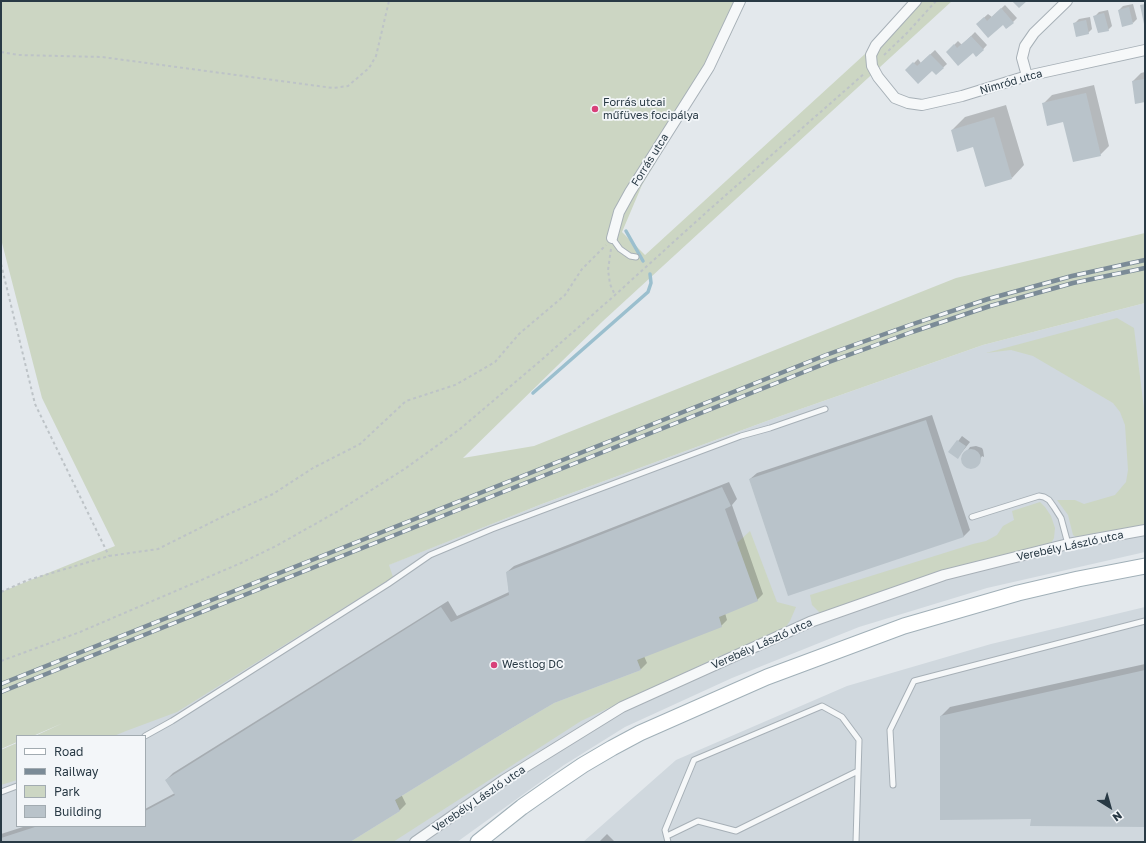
<!DOCTYPE html>
<meta charset="utf-8">
<style>
body{margin:0}
#map{position:relative;width:1146px;height:843px;overflow:hidden;background:#e3e8ec;font-family:"Golos Text",sans-serif}
canvas{display:block}
.frame{position:absolute;inset:0;border:2px solid #293a45;pointer-events:none}
.legend{position:absolute;left:16px;top:735px;width:130px;height:92px;box-sizing:border-box;background:#f3f6f9;border:1px solid #a2abb1;margin:0;padding:5px 7px;list-style:none;font-size:12px;color:#293a45}
.legend li{display:flex;align-items:center;gap:8px;height:20px}
.legend b{width:20px;border:1px solid #a2abb1}
.north{position:absolute;left:1090px;top:787px;width:40px;height:40px;-webkit-text-stroke:3px #f3f6f9;paint-order:stroke;rotate:143deg;font-size:11px;font-weight:700;line-height:16px;text-align:center;color:#293a45}
.north::after{content:'';display:block;margin:auto;width:14px;height:18px;background:#293a45;clip-path:polygon(50% 0,100% 100%,50% 72%,0 100%)}
</style>
<div id="map">
<canvas width="1146" height="843"></canvas>
<div class="frame"></div>
<ul class="legend">
<li><b style="height:5px;background:#fff"></b>Road</li>
<li><b style="height:5px;background:#7b8b97"></b>Railway</li>
<li><b style="height:11px;background:#ccd6c3"></b>Park</li>
<li><b style="height:11px;background:#b9c3ca"></b>Building</li>
</ul>
<div class="north">N</div>
</div>
<script>
const context = document.querySelector('canvas').getContext('2d');
context.lineJoin = 'round';
function fill(path, color) { context.fillStyle = color; context.fill(path, 'evenodd'); }
const toPath = rows => new Path2D(rows.map(r => 'M' + r).join(''));
function stroke(path, color, width, dash) { context.strokeStyle = color; context.lineWidth = width; context.lineCap = dash ? 'butt' : 'round'; context.setLineDash(dash || []); context.stroke(path); }
function drawText(font, color, halo, rows, align = 'center') {
  context.font = font + ' "Golos Text",sans-serif'; context.lineWidth = 3.5; context.setLineDash([]); context.textBaseline = 'middle'; context.strokeStyle = halo; context.fillStyle = color; for (const [text, x, y, turn = 0] of rows) {
    context.save(); context.translate(x, y); context.rotate((+turn || 0) * Math.PI / 180); context.textAlign = isNaN(turn) ? turn : align; if (halo) context.strokeText(text, 0, 0); context.fillText(text, 0, 0); context.restore();
  }
}
fill(toPath([
 [1145,303,1145,552,987,588,859,627,732,678,625,727,564,765,457,842,1,842,1,750,17,743,17,826,145,826,145,736,35,736,151,687,388,565,542,504,775,418,983,345],
 [1145,607,1145,842,583,842,676,760,847,686,991,644]
]), '#d0d8de');
fill(toPath([
 [1,1,746,1,722,53,642,185,622,232,645,255,923,1,952,1,603,321,463,458,534,446,956,278,1145,233,1145,303,983,345,775,418,542,504,389,565,393,577,177,712,126,731,114,736,35,736,63,723,33,736,17,736,17,742,1,749,1,592,115,546,42,398,1,239],
 [1117,318,1134,328,1145,417,1145,533,1084,542,1073,535,1068,515,1057,500,1075,500,1084,504,1115,495,1126,482,1128,470,1125,425,1120,412,1113,403,1033,356,1011,350,986,353],
 [1040,502,1045,507,1051,516,1055,528,1054,538,1049,547,829,615,820,613,812,605,810,595,973,544,986,541,997,535,1003,526,1014,520,1012,511],
 [750,531,777,602,796,607,790,621,781,634,720,656,581,721,393,842,350,842,400,811,395,800,510,729,554,703,641,670,637,660,719,617,737,543],
 [17,743,17,780,1,785,1,750]
]), '#ccd6c3');
fill(toPath([
 [1133,4,1137,19,1133,23,1119,10,1123,6],
 [1005,5,1017,18,1007,28,1003,24,977,24,988,14,992,17],
 [1108,10,1112,26,1108,30,1094,17,1099,12],
 [1090,17,1092,29,1088,33,1075,23,1079,19],
 [975,32,987,45,977,56,973,51,947,52,958,41,962,45],
 [935,50,947,64,936,74,932,69,907,70,918,59,921,63],
 [1145,72,1145,101,1133,81,1141,73],
 [1094,85,1109,146,1100,155,1064,121,1043,104,1052,95],
 [1006,105,1024,165,1012,178,973,146,952,130,965,117],
 [932,415,970,530,963,537,750,479,757,473],
 [962,436,970,442,958,457,950,452],
 [976,446,982,448,983,450,984,456,984,457,982,456,977,465,972,468,969,467,964,464,963,462,963,457,970,447],
 [729,482,737,499,732,505,763,594,757,600,725,613,727,620,721,626,644,656,647,663,641,669,554,702,401,794,406,804,400,810,348,842,1,842,1,834,26,826,145,826,145,809,175,793,166,780,173,773,448,601,457,616,509,592,507,572,514,566],
 [1145,664,1145,826,1032,818,941,716,950,707],
 [607,834,615,842,599,842]
]), '#0003');
stroke(toPath([
 [626,231,643,261],
 [533,393,648,292,651,283,650,274]
]), '#9bbfce', 3.5);
fill(toPath([
 [1012,1,1027,1,1019,8],
 [1145,4,1145,24,1144,24,1140,5],
 [1129,7,1133,24,1122,27,1118,10],
 [1001,8,1014,23,1006,29,1003,25,988,38,976,24,984,17,987,21],
 [1104,13,1109,31,1098,33,1093,16],
 [1086,20,1089,34,1076,37,1073,23],
 [971,36,984,50,976,57,973,53,958,66,946,52,954,44,957,48],
 [930,54,944,68,936,75,932,71,918,84,905,70,913,62,917,66],
 [1145,79,1145,102,1135,104,1132,81],
 [1086,93,1101,156,1073,162,1063,122,1047,126,1042,103],
 [994,117,1012,179,985,187,973,147,957,152,951,130],
 [926,420,964,537,788,596,749,479],
 [957,440,966,446,958,459,948,452],
 '961 459a10 10 0 1 1 20 0a10 10 0 1 1-20 0Z',
 [722,487,731,506,725,509,758,601,719,617,722,627,637,660,641,670,554,703,510,729,395,800,400,811,350,842,1,842,1,838,38,826,145,826,145,811,175,795,165,780,441,607,451,622,509,595,506,572],
 [1145,670,1145,827,1030,826,1031,819,940,820,940,716]
]), '#b9c3ca');
const lane = toPath([
 [612,238,620,249,630,256,636,257],
 [972,517,1039,496,1044,497,1049,500,1054,507,1061,518,1068,544],
 [145,736,172,721,388,584,430,555,492,529,741,436,770,428,825,409],
 [893,785,890,730,914,681,1145,621],
 [1,792,17,786],
 [667,836,698,821,736,831,858,771],
 [668,842,665,830,694,760,822,706,842,717,859,740,856,842]
]);
const street = toPath([
 [916,1,876,45,871,55,872,66,878,77,895,98,908,103,922,105,962,96,1027,76,1145,50],
 [1027,76,1022,58,1025,46,1034,33,1067,1],
 [612,238,619,212,630,192,709,67,740,1],
 [415,842,504,780,622,707,810,622,944,575,1068,544,1145,530]
]);
const primary = toPath([
 [478,842,522,807,552,786,583,765,612,748,640,733,767,677,904,626,1018,593,1078,579,1145,566]
]);
stroke(lane, '#a7b0b7', 7);
stroke(street, '#a7b0b7', 12);
stroke(primary, '#a1b0b8', 17);
stroke(toPath([
 [1,52,18,55,102,57,333,88,348,86,369,68,376,56,389,1],
 [884,55,907,33,936,1],
 [611,249,608,270,610,284,615,295],
 [1,264,35,404,109,556],
 [1,592,28,580,109,556,158,549,222,517,273,494,313,468,360,444,406,401,455,385,495,362,519,334,565,295,582,269,606,245],
 [1,661,80,632,241,563,276,546,340,510,406,468,460,429,539,362,615,295,710,209,865,73]
]), '#bdc3c7', 2, [3, 3]);
stroke(lane, '#f6f8f9', 5);
stroke(street, '#f6f8f9', 10);
stroke(primary, '#fff', 15);
const rail = toPath([
 [1,684,826,355,910,325,988,299,1072,276,1145,260],
 [1,692,829,362,912,332,990,306,1073,283,1145,268]
]);
stroke(rail, '#7b8b97', 4.5);
stroke(rail, '#f3f6f9', 3, [9]);
for (const [x, y, r, color] of [
 [595,109,4,"#d84079"],
 [494,665,4,"#d84079"]
]) { const dot = new Path2D(); dot.arc(x, y, r, 0, 2 * Math.PI); context.fillStyle = color; context.fill(dot); stroke(dot, '#f3f6f9', 1.5); }
drawText('11px', '#293a45', '#f3f6f9', [
 ["Nimród utca",1011,82,-16],
 ["Forrás utca",650,160,-58],
 ["Verebély László utca",1070,546,-12],
 ["Verebély László utca",762,644,-24],
 ["Verebély László utca",479,799,-34]
]);
drawText('11px', '#293a45', '#f3f6f9', [
 ["Forrás utcai",603,103],
 ["műfüves focipálya",603,116],
 ["Westlog DC",502,665]
], 'left');
</script>
